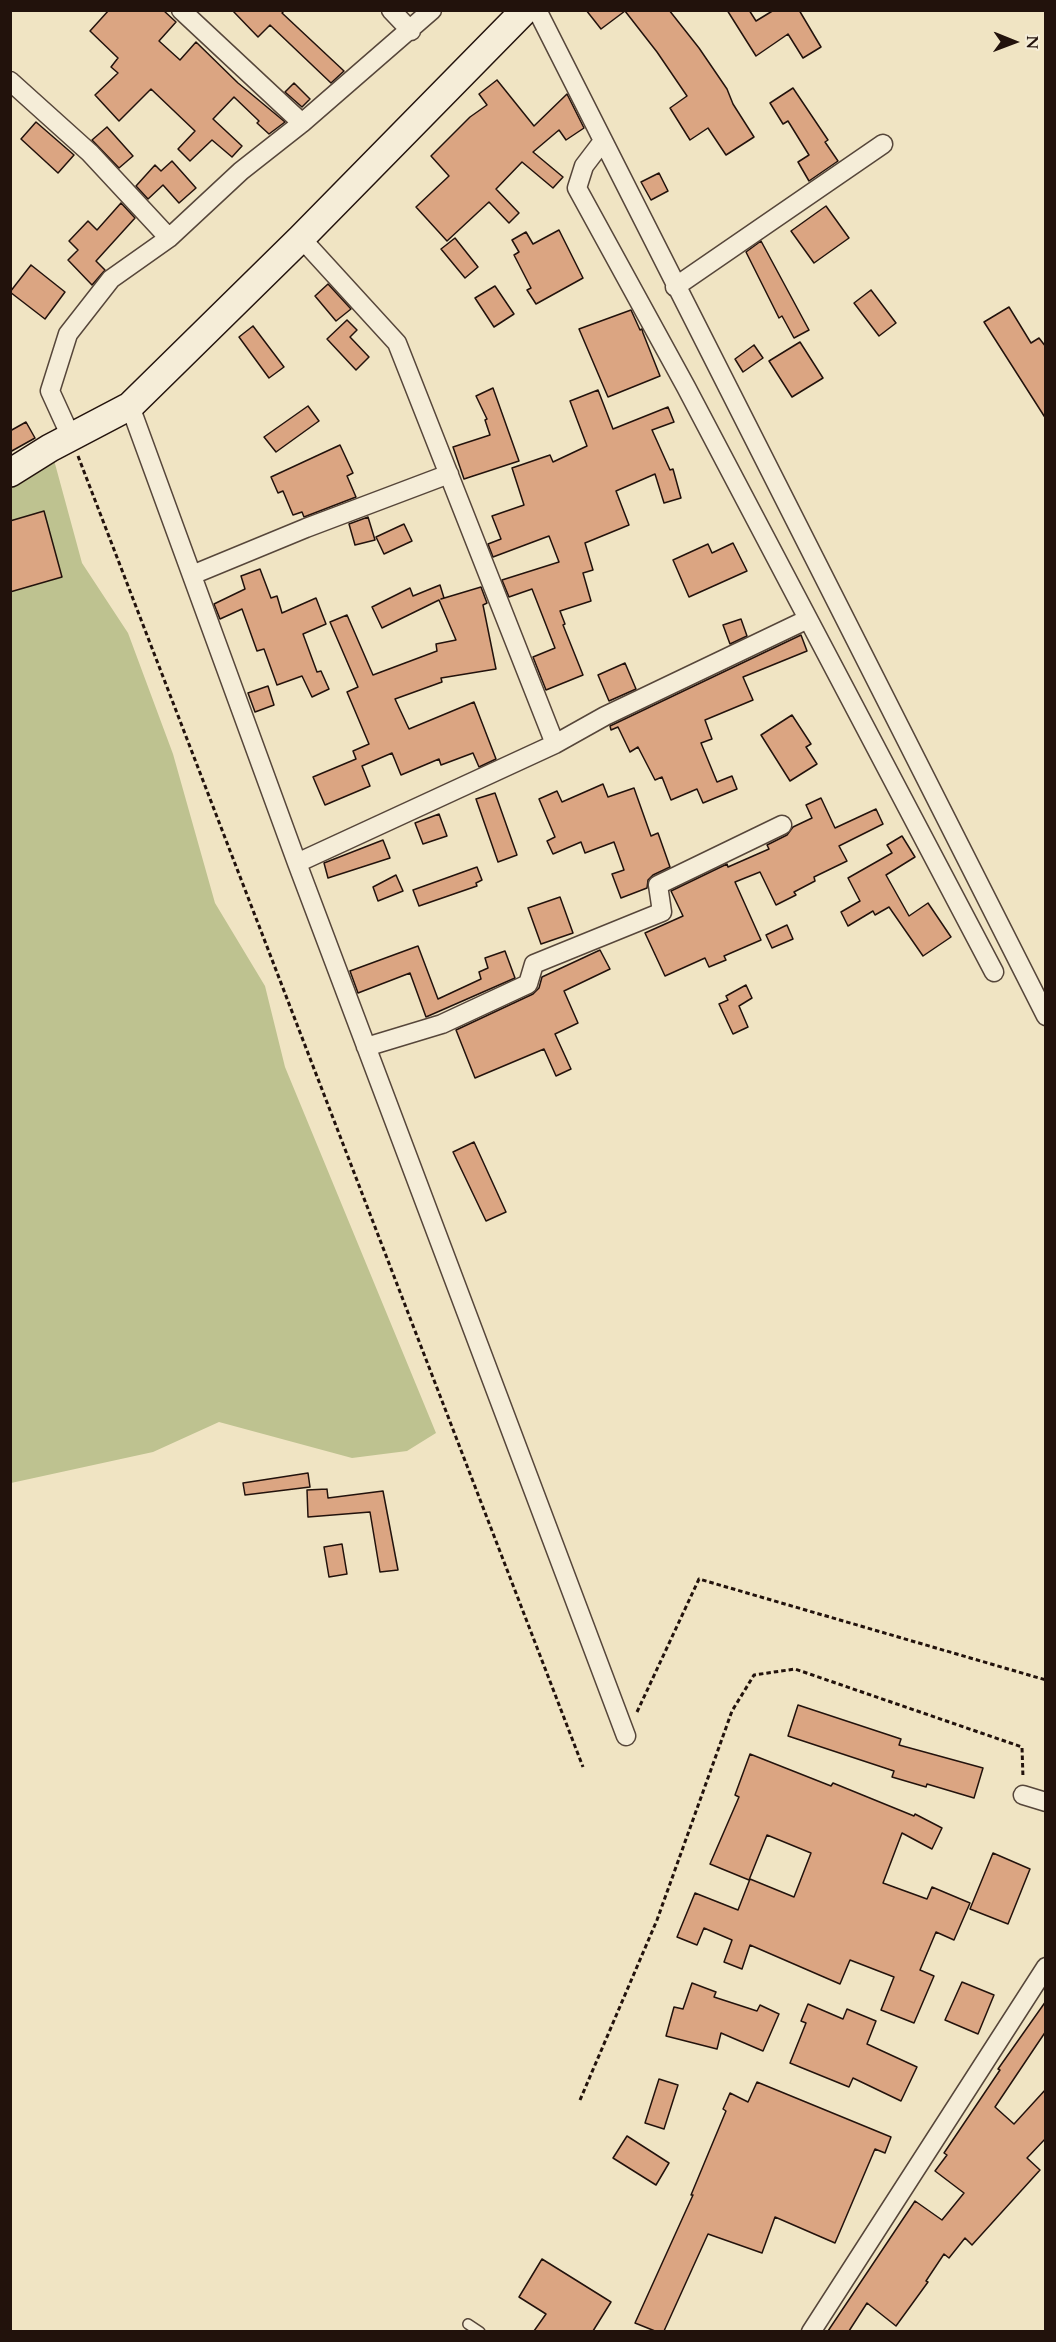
<!DOCTYPE html>
<style>
body{margin:0}
#map{position:relative;width:1056px;height:2342px;overflow:hidden;background:#f0e4c3;font-family:Cardo,serif}
canvas{display:block}
.frame{position:absolute;inset:0;border:12px solid #22120c;pointer-events:none}
.north{position:absolute;left:984px;top:12px;width:60px;height:60px;-webkit-text-stroke:4px #f5edd8;paint-order:stroke;rotate:91deg;font-size:16px;font-weight:700;line-height:24px;text-align:center;color:#22120c}
.north::after{content:'';display:block;margin:auto;width:21px;height:27px;background:#22120c;clip-path:polygon(50% 0,100% 100%,50% 72%,0 100%)}
</style>
<div id="map">
<canvas width="1056" height="2342"></canvas>
<div class="frame"></div>
<div class="north">N</div>
</div>
<script>
const context = document.querySelector('canvas').getContext('2d');
context.lineJoin = 'round';
function fill(path, color) { context.fillStyle = color; context.fill(path, 'evenodd'); }
const toPath = rows => new Path2D(rows.map(r => 'M' + r).join(''));
function stroke(path, color, width, dash) { context.strokeStyle = color; context.lineWidth = width; context.lineCap = dash ? 'butt' : 'round'; context.setLineDash(dash || []); context.stroke(path); }
fill(toPath([
 [51,449,82,563,128,633,173,754,215,903,265,986,285,1067,436,1433,407,1451,352,1458,219,1422,153,1452,11,1483,10,474]
]), '#bec290');
const building = toPath([
 [109,10,163,10,176,22,159,41,180,60,196,42,238,83,285,122,269,134,257,123,259,121,234,97,213,119,242,146,232,157,212,140,190,161,178,149,195,131,151,89,119,121,95,95,118,73,111,67,118,58,90,31,109,10],
 [232,10,285,10,282,13,344,71,331,83,270,25,258,37,232,10],
 [586,10,669,10,699,48,727,89,733,104,754,137,726,155,708,128,690,140,670,108,687,96,657,52,625,11,601,29,586,10],
 [727,10,749,10,756,21,774,10,799,10,821,47,803,58,788,34,756,56,727,10],
 [497,80,534,126,567,94,584,128,566,140,559,130,533,152,563,177,553,188,522,162,496,189,519,213,509,223,489,202,447,241,416,207,449,176,431,156,470,117,487,105,479,94,497,80],
 [294,83,310,99,302,107,285,92,294,83],
 [793,88,828,140,825,142,838,161,809,181,798,162,809,155,788,121,783,124,770,103,793,88],
 [36,122,74,155,58,173,21,139,36,122],
 [107,127,133,156,119,168,92,140,107,127],
 [172,161,196,188,179,203,163,185,148,199,136,186,155,165,161,171,172,161],
 [659,173,668,191,651,200,641,182,659,173],
 [121,203,135,218,96,261,105,270,92,285,68,260,78,250,69,241,88,221,97,230,121,203],
 [826,206,849,238,814,263,791,231,826,206],
 [559,230,583,278,536,304,527,290,531,288,514,255,519,252,512,240,526,232,533,244,559,230],
 [455,238,478,267,465,278,441,249,455,238],
 [761,241,809,330,794,338,782,316,779,318,746,252,761,241],
 [31,265,65,292,45,319,10,292,31,265],
 [328,284,351,309,336,321,315,296,328,284],
 [495,286,514,314,494,327,475,298,495,286],
 [871,290,896,323,879,336,854,303,871,290],
 [1009,307,1031,343,1039,338,1046,347,1046,419,984,322,1009,307],
 [631,310,640,330,642,329,643,333,660,376,608,397,579,329,631,310],
 [347,320,357,330,350,337,369,357,356,370,327,339,347,320],
 [253,326,284,367,269,378,239,337,253,326],
 [800,342,823,378,792,397,769,361,800,342],
 [754,345,763,358,743,372,735,359,754,345],
 [493,388,519,461,464,479,453,447,490,435,485,420,487,419,476,396,493,388],
 [598,390,613,429,668,407,674,422,652,430,670,470,673,469,681,498,664,503,655,474,616,491,629,525,585,543,593,570,583,573,591,601,560,611,565,624,563,625,583,675,546,690,533,657,555,648,532,589,509,597,502,580,559,562,549,536,493,557,488,544,501,539,492,516,524,505,512,468,550,455,553,462,587,446,570,401,598,390],
 [308,406,319,421,276,452,264,437,308,406],
 [26,422,35,438,10,452,10,431,26,422],
 [340,445,353,473,347,476,356,497,304,517,302,512,293,515,283,491,278,493,271,477,340,445],
 [44,511,62,577,10,592,10,521,44,511],
 [368,517,375,540,355,545,349,524,368,517],
 [404,524,412,541,384,554,376,537,404,524],
 [733,543,747,571,689,597,673,560,708,544,712,553,733,543],
 [260,569,271,598,277,596,282,613,316,598,326,624,303,634,317,672,321,671,329,689,312,697,302,676,277,685,264,649,257,651,242,609,220,619,214,604,245,589,241,576,260,569],
 [440,585,444,598,441,599,481,587,487,603,483,605,496,669,441,678,442,682,395,699,409,729,474,702,496,759,479,767,473,753,441,765,439,759,401,775,392,753,362,766,370,786,325,805,313,777,356,759,353,751,369,744,347,692,358,687,330,622,347,615,373,675,437,651,436,644,456,640,439,600,382,628,372,607,410,588,413,596,440,585],
 [741,619,747,636,730,644,723,625,741,619],
 [801,635,807,651,743,677,753,700,705,720,712,739,701,743,717,782,732,776,737,789,703,803,697,789,671,800,662,777,655,780,638,747,630,752,618,727,611,730,610,726,801,635],
 [625,663,636,689,609,701,598,675,625,663],
 [268,686,274,705,255,712,248,693,268,686],
 [792,715,811,744,806,747,817,764,790,781,761,735,792,715],
 [603,784,608,797,634,788,651,836,658,833,670,867,653,875,648,880,647,888,621,898,612,874,624,870,614,842,585,853,581,842,553,854,547,841,555,837,539,799,557,791,562,802,603,784],
 [495,793,517,855,498,862,476,799,495,793],
 [821,798,835,828,876,809,883,824,839,846,847,861,814,877,815,881,794,892,796,895,776,905,760,872,735,882,761,940,724,956,726,960,709,967,705,958,665,976,645,933,683,916,671,891,727,864,728,867,769,849,767,845,787,835,793,827,812,818,806,805,821,798],
 [439,814,447,836,423,844,415,823,439,814],
 [902,836,915,857,886,875,909,916,928,903,951,937,923,956,889,907,875,915,873,911,848,926,841,912,860,901,848,878,892,853,887,845,902,836],
 [383,840,390,858,328,878,324,863,383,840],
 [477,867,482,880,476,883,477,886,419,906,413,890,477,867],
 [396,875,403,891,378,901,373,887,396,875],
 [560,897,573,933,541,944,528,908,560,897],
 [787,925,793,939,772,948,766,935,787,925],
 [418,946,438,999,481,979,479,972,488,968,485,958,505,951,515,978,426,1017,410,973,358,993,350,971,418,946],
 [600,950,610,969,564,991,578,1023,555,1034,571,1069,556,1076,544,1049,475,1078,456,1030,533,994,539,988,542,977,600,950],
 [746,985,752,998,739,1006,748,1027,733,1034,719,1004,728,1000,726,996,746,985],
 [474,1142,506,1212,486,1221,453,1152,474,1142],
 [308,1473,310,1487,245,1495,243,1483,308,1473],
 [327,1489,328,1498,383,1491,398,1570,380,1572,370,1512,308,1517,307,1490,327,1489],
 [342,1544,347,1574,329,1577,324,1547,342,1544],
 [798,1705,901,1739,899,1745,983,1768,974,1798,927,1784,926,1787,892,1777,894,1771,788,1736,798,1705],
 [750,1754,831,1786,833,1783,914,1816,915,1814,942,1828,932,1849,902,1833,883,1883,927,1899,932,1887,970,1903,954,1940,936,1932,920,1970,934,1976,914,2023,881,2010,894,1977,850,1960,840,1984,750,1945,742,1969,724,1962,732,1940,704,1928,697,1945,677,1937,695,1893,738,1910,750,1879,794,1897,811,1853,767,1835,749,1880,710,1864,739,1797,735,1795,750,1754],
 [993,1853,1030,1869,1008,1924,970,1909,993,1853],
 [962,1982,994,1995,978,2034,945,2020,962,1982],
 [692,1983,716,1992,714,1997,757,2011,760,2005,779,2014,763,2051,721,2033,717,2049,666,2036,674,2007,683,2009,692,1983],
 [1046,2001,1046,2031,995,2107,1014,2124,1046,2089,1046,2138,1027,2158,1040,2170,972,2245,965,2238,949,2258,944,2254,926,2281,928,2282,896,2326,867,2303,849,2331,828,2331,915,2201,942,2220,964,2193,935,2171,947,2155,944,2153,1000,2070,998,2069,1046,2001],
 [808,2004,843,2019,847,2009,876,2021,867,2044,917,2067,901,2101,853,2078,849,2087,790,2063,806,2023,801,2021,808,2004],
 [659,2079,678,2085,664,2129,645,2123,659,2079],
 [757,2082,891,2137,885,2153,875,2149,835,2243,775,2217,762,2253,708,2234,664,2331,655,2331,635,2323,693,2195,691,2195,726,2111,723,2109,730,2093,748,2102,757,2082],
 [627,2136,669,2163,656,2185,613,2158,627,2136],
 [542,2259,611,2302,593,2331,534,2331,546,2314,519,2297,542,2259]
]);
fill(building, '#dba582');
stroke(building, '#22120c', 1.5);
const lane = toPath([
 [468,2324,480,2332]
]);
const street = toPath([
 [181,10,302,123],
 [391,10,411,31],
 [537,10,1046,1016],
 [10,81,90,153,169,238],
 [603,141,584,166,577,188,686,387,994,972],
 [301,238,397,343,555,744],
 [675,287,883,144],
 [130,406,297,863,626,1736],
 [71,437,50,391,68,334,111,279,169,238,241,171,302,123,432,10],
 [192,575,306,528,449,474],
 [297,863,555,744,605,716,808,619],
 [366,1047,442,1024,528,984,534,964,662,912,658,885,782,825],
 [1023,1795,1046,1802],
 [811,2332,1046,1967]
]);
const secondary = toPath([
 [10,473,50,448,130,406,301,238,525,10]
]);
stroke(lane, '#56463a', 12);
stroke(street, '#56463a', 21);
stroke(secondary, '#22120c', 30);
stroke(toPath([
 [78,456,583,1767],
 [637,1712,699,1579,1046,1680],
 [580,2100,657,1920,732,1711,754,1675,795,1669,1022,1747,1023,1778]
]), '#22120c', 3, [4.5, 3]);
stroke(lane, '#f5edd8', 9);
stroke(street, '#f5edd8', 18);
stroke(secondary, '#f5edd8', 27);
</script>
